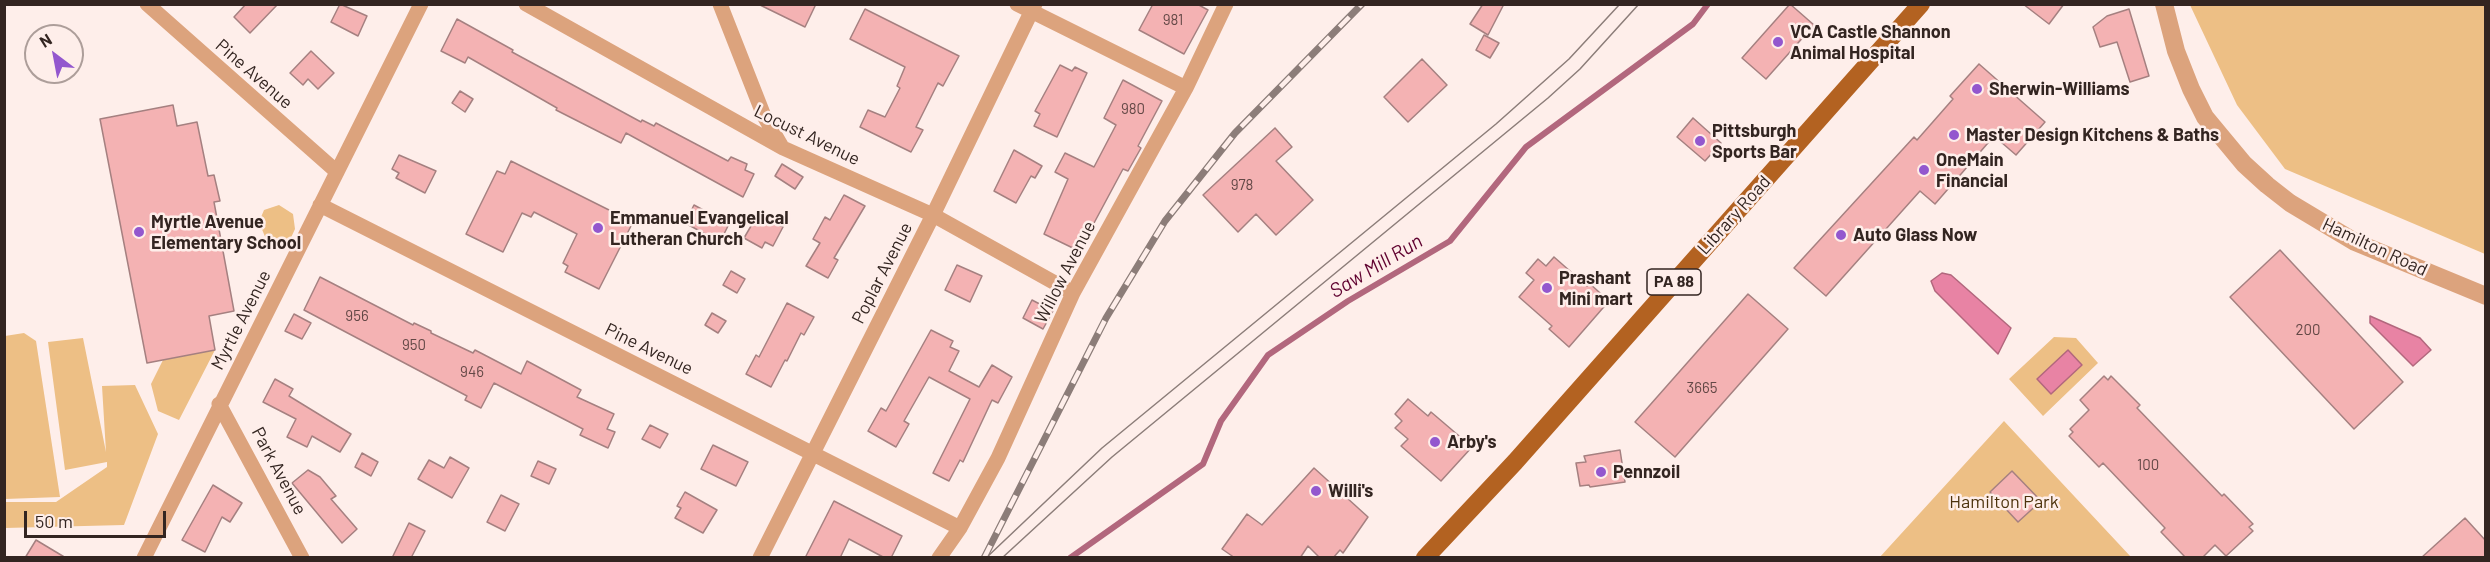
<!DOCTYPE html>
<style>
body{margin:0}
#map{position:relative;width:2490px;height:562px;overflow:hidden;background:#feeeea;font-family:Barlow,sans-serif}
canvas{display:block}
.frame{position:absolute;inset:0;border:6px solid #332521;pointer-events:none}
.north{position:absolute;left:24px;top:24px;width:60px;height:60px;box-sizing:border-box;background:#feeeea;border:2px solid #ad9e9a;border-radius:50%;rotate:328deg;font-size:16px;font-weight:700;line-height:24px;text-align:center;color:#332521}
.north::after{content:'';display:block;margin:auto;width:21px;height:27px;background:#9357ce;clip-path:polygon(50% 0,100% 100%,50% 72%,0 100%)}
.scale{position:absolute;left:24px;top:511px;width:142px;height:27px;box-sizing:border-box;border:3px solid #332521;border-top:0;padding-left:8px;font-size:18px;line-height:21px;white-space:nowrap;color:#332521;-webkit-text-stroke:4px #feeeea;paint-order:stroke}
</style>
<div id="map">
<canvas width="2490" height="562"></canvas>
<div class="frame"></div>
<div class="north">N</div>
<div class="scale">50 m</div>
</div>
<script>
const context = document.querySelector('canvas').getContext('2d');
context.lineJoin = 'round';
function fill(path, color) { context.fillStyle = color; context.fill(path, 'evenodd'); }
const toPath = rows => new Path2D(rows.map(r => 'M' + r).join(''));
function stroke(path, color, width, dash) { context.strokeStyle = color; context.lineWidth = width; context.lineCap = dash ? 'butt' : 'round'; context.setLineDash(dash || []); context.stroke(path); }
function drawText(font, color, halo, rows, align = 'center') {
  context.font = font + ' Barlow,sans-serif'; context.lineWidth = 5; context.setLineDash([]); context.textBaseline = 'middle'; context.strokeStyle = halo; context.fillStyle = color; for (const [text, x, y, turn = 0] of rows) {
    context.save(); context.translate(x, y); context.rotate((+turn || 0) * Math.PI / 180); context.textAlign = isNaN(turn) ? turn : align; if (halo) context.strokeText(text, 0, 0); context.fillText(text, 0, 0); context.restore();
  }
}
fill(toPath([
 [2190,5,2485,5,2485,254,2285,169,2237,105],
 [279,205,293,214,295,229,289,242,275,248,268,244,259,222,264,210],
 [24,333,36,341,60,497,5,499,5,336],
 [2054,337,2076,338,2098,363,2043,416,2009,379],
 [83,338,106,452,102,386,135,385,158,434,124,525,5,528,5,502,56,502,107,467,107,462,65,470,48,342],
 [215,350,179,420,158,411,151,384,163,360],
 [2004,421,2131,557,1879,558]
]), '#edbf85');
const water = toPath([
 [1942,273,1951,275,2011,328,1998,354,1935,291,1931,281,1942,273],
 [2370,316,2420,338,2431,350,2413,366,2370,323,2370,316],
 [2068,350,2082,365,2051,394,2037,379,2068,350]
]);
fill(water, '#e883a4');
stroke(water, '#b2677d', 1.5);
stroke(toPath([
 [1070,558,1203,464,1221,421,1268,355,1348,301,1450,241,1526,147,1693,24,1708,4]
]), '#b2677d', 6);
const building = toPath([
 [246,4,278,4,250,33,234,17,246,4],
 [340,4,367,16,358,36,331,22,340,4],
 [758,4,816,4,805,27,758,4],
 [1153,4,1197,4,1208,10,1184,54,1139,30,1153,4],
 [1483,4,1504,4,1488,35,1470,24,1483,4],
 [1790,4,1814,25,1766,79,1742,58,1790,4],
 [2023,4,2064,4,2049,24,2023,4],
 [865,9,959,56,943,86,938,83,916,127,923,130,911,152,860,127,868,110,885,117,900,88,897,86,905,67,850,39,865,9],
 [2129,9,2149,76,2130,82,2117,42,2100,47,2093,27,2107,16,2129,9],
 [457,19,513,50,512,52,641,122,642,120,654,126,656,123,728,161,731,157,747,164,745,170,754,174,743,197,626,133,621,143,556,110,557,108,468,57,465,63,441,51,457,19],
 [1484,35,1499,43,1490,58,1476,50,1484,35],
 [311,51,334,73,318,89,308,79,303,85,290,73,311,51],
 [1422,59,1447,85,1408,122,1384,97,1422,59],
 [1979,64,2045,122,2016,155,1994,136,1935,204,1920,191,1826,296,1794,268,1914,137,1917,140,1953,99,1950,96,1979,64],
 [1060,65,1072,71,1075,67,1087,73,1057,137,1034,126,1040,114,1035,111,1060,65],
 [1123,80,1162,101,1138,146,1141,148,1128,171,1123,169,1079,251,1044,234,1068,179,1055,172,1065,153,1094,167,1116,125,1104,118,1123,80],
 [460,91,473,99,465,112,452,103,460,91],
 [173,105,177,126,197,122,208,176,214,175,220,201,214,202,234,311,209,316,215,350,147,363,100,119,173,105],
 [1693,118,1721,143,1705,161,1677,137,1693,118],
 [1275,128,1292,147,1276,161,1313,200,1276,235,1256,214,1238,232,1203,195,1275,128],
 [1014,150,1042,166,1035,178,1031,176,1016,203,994,191,1014,150],
 [399,155,436,171,425,193,396,178,399,173,392,169,399,155],
 [511,161,633,222,599,289,565,272,568,266,563,263,577,234,534,212,531,217,522,213,503,252,466,234,497,171,505,174,511,161],
 [782,164,803,177,795,189,775,176,782,164],
 [844,195,865,206,834,258,838,260,828,278,806,266,820,243,813,239,825,217,830,220,844,195],
 [694,205,729,224,720,242,685,223,694,205],
 [758,214,783,227,773,246,765,242,762,248,744,238,758,214],
 [2280,250,2403,382,2354,429,2230,297,2280,250],
 [1554,257,1587,286,1589,283,1609,301,1569,347,1549,329,1552,326,1519,297,1534,280,1526,273,1538,259,1546,266,1554,257],
 [957,265,982,276,970,302,945,290,957,265],
 [731,271,745,279,737,293,723,285,731,271],
 [320,277,413,325,414,323,431,331,431,333,473,353,475,350,521,374,527,361,581,390,577,397,614,414,607,429,615,432,608,448,580,435,583,429,494,383,481,408,465,400,467,396,304,310,320,277],
 [1748,294,1788,329,1675,457,1635,422,1748,294],
 [1032,300,1053,311,1043,329,1023,318,1032,300],
 [787,303,814,317,804,335,801,333,787,361,785,360,771,387,746,374,756,355,759,357,787,303],
 [712,313,726,321,718,333,705,325,712,313],
 [294,314,311,323,302,339,285,331,294,314],
 [931,330,953,341,950,347,959,351,949,371,979,387,992,365,1012,377,998,403,992,400,963,462,960,460,949,481,933,473,970,399,929,377,904,421,909,424,896,447,868,431,881,408,886,411,931,330],
 [2104,376,2108,380,2111,376,2140,405,2137,408,2222,496,2224,494,2253,524,2249,527,2253,531,2226,556,2215,545,2202,558,2186,558,2161,532,2165,528,2103,463,2099,467,2069,436,2073,432,2070,429,2089,410,2080,400,2104,376],
 [275,379,293,389,289,396,351,434,340,452,312,436,307,447,287,437,296,419,263,402,275,379],
 [1408,399,1428,416,1431,412,1472,447,1441,481,1401,446,1408,439,1395,428,1402,421,1395,414,1408,399],
 [650,425,668,434,660,448,642,439,650,425],
 [713,445,748,462,736,486,701,469,713,445],
 [1620,450,1625,482,1590,487,1589,485,1580,486,1576,463,1586,462,1584,456,1620,450],
 [362,453,378,462,371,476,355,467,362,453],
 [450,457,469,468,452,498,418,479,429,460,444,468,450,457],
 [538,461,556,469,549,484,531,476,538,461],
 [1314,468,1368,517,1343,553,1340,550,1333,558,1320,558,1308,546,1300,558,1235,558,1222,549,1247,514,1262,525,1314,468],
 [308,470,320,477,336,496,331,499,357,529,342,543,292,483,308,470],
 [2012,471,2041,501,2018,522,1990,492,2012,471],
 [213,485,242,503,230,522,222,517,205,552,182,540,213,485],
 [685,492,717,510,703,533,675,518,681,508,677,506,685,492],
 [501,495,519,504,505,531,487,522,501,495],
 [834,501,902,536,891,558,885,558,849,539,840,558,805,558,834,501],
 [2465,518,2486,541,2486,558,2421,558,2465,518],
 [409,523,425,531,411,558,392,558,409,523],
 [36,540,66,558,25,558,36,540]
]);
fill(building, '#f4b2b3');
stroke(building, '#a58080', 1.5);
stroke(toPath([
 [147,4,337,172],
 [526,4,783,148,933,215,1073,293],
 [720,4,764,116,782,147],
 [1017,4,1186,88],
 [320,205,960,528],
 [219,404,302,558],
 [144,558,421,4],
 [760,558,933,215,1035,4],
 [939,558,960,528,998,458,1073,293,1186,88,1226,4]
]), '#dca37d', 15);
stroke(toPath([
 [2164,4,2176,51,2191,89,2205,117,2244,164,2267,185,2290,203,2355,242,2486,296]
]), '#dca37d', 18);
stroke(toPath([
 [1425,558,1515,462,1921,4]
]), '#b36221', 18);
stroke(toPath([
 [986,558,1102,448,1496,124,1569,59,1620,4],
 [1002,558,1112,457,1548,98,1580,69,1639,4]
]), '#8c7d79', 1.5);
const rail = toPath([
 [984,558,1106,318,1165,221,1235,133,1362,4]
]);
stroke(rail, '#8c7d79', 7);
stroke(rail, '#feeeea', 4.5, [14]);
for (const [x, y, r, color] of [
 [1778,42,6,"#9357ce"],
 [1977,89,6,"#9357ce"],
 [1954,135,6,"#9357ce"],
 [1700,141,6,"#9357ce"],
 [1924,170,6,"#9357ce"],
 [598,228,6,"#9357ce"],
 [139,232,6,"#9357ce"],
 [1841,235,6,"#9357ce"],
 [1547,288,6,"#9357ce"],
 [1435,442,6,"#9357ce"],
 [1601,472,6,"#9357ce"],
 [1316,491,6,"#9357ce"]
]) { const dot = new Path2D(); dot.arc(x, y, r, 0, 2 * Math.PI); context.fillStyle = color; context.fill(dot); stroke(dot, '#feeeea', 2); }
drawText('15px', '#634846', null, [
 ["981",1173,20],
 ["980",1133,109],
 ["978",1242,185],
 ["956",357,316],
 ["200",2308,330],
 ["950",414,345],
 ["946",472,372],
 ["3665",1702,388],
 ["100",2148,465]
]);
for (const [x, y, w] of [
 [1674,282,54]
]) { const box = new Path2D(); box.roundRect(x - w / 2, y - 13, w, 26, 4.5); context.fillStyle = '#feeeea'; context.fill(box); stroke(box, '#332521', 1.5); }
drawText('bold 16px', '#332521', null, [
 ["PA 88",1674,282]
]);
drawText('bold 18px', '#332521', '#feeeea', [
 ["VCA Castle Shannon",1790,32],
 ["Animal Hospital",1790,53],
 ["Sherwin-Williams",1989,89],
 ["Pittsburgh",1712,131],
 ["Sports Bar",1712,152],
 ["Master Design Kitchens & Baths",1966,135],
 ["OneMain",1936,160],
 ["Financial",1936,181],
 ["Emmanuel Evangelical",610,218],
 ["Lutheran Church",610,239],
 ["Myrtle Avenue",151,222],
 ["Elementary School",151,243],
 ["Auto Glass Now",1853,235],
 ["Prashant",1559,278],
 ["Mini mart",1559,299],
 ["Arby's",1447,442],
 ["Pennzoil",1613,472],
 ["Willi's",1328,491]
], 'left');
drawText('18px', '#332521', '#feeeea', [
 ["Pine Avenue",254,74,41],
 ["Locust Avenue",807,135,26],
 ["Library Road",1734,215,-48],
 ["Hamilton Road",2375,247,25],
 ["Willow Avenue",1065,272,-63],
 ["Poplar Avenue",882,273,-63],
 ["Myrtle Avenue",241,320,-63],
 ["Pine Avenue",649,349,26],
 ["Park Avenue",279,471,62]
]);
drawText('18px', '#4d330d', '#feeeea', [
 ["Hamilton Park",2004,502]
]);
drawText('italic 20px', '#600230', '#feeeea', [
 ["Saw Mill Run",1376,266,-31]
]);
</script>
